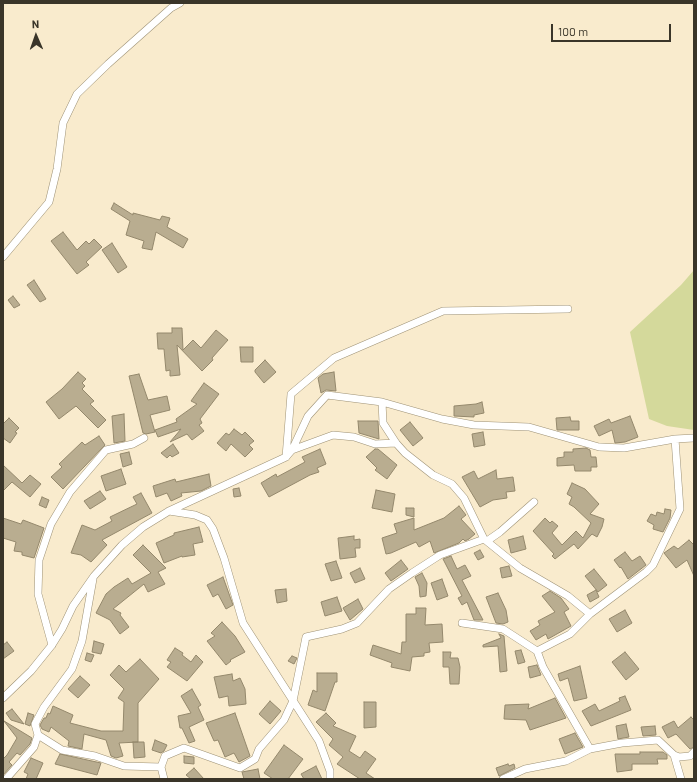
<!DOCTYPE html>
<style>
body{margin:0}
#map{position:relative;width:697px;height:782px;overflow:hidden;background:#f9ebcd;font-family:Barlow,sans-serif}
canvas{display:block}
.frame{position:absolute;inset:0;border:4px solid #3a3529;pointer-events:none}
.north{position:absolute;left:16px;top:16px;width:40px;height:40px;-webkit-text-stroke:3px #f9ebcd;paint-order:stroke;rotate:358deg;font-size:11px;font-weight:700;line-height:16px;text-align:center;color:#3a3529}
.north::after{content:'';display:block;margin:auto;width:14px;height:18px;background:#3a3529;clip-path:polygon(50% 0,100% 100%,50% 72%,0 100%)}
.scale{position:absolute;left:551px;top:24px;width:120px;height:18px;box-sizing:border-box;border:2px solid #3a3529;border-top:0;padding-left:5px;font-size:12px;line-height:14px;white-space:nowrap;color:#3a3529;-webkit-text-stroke:3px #f9ebcd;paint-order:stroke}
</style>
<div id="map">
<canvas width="697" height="782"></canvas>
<div class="frame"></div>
<div class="north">N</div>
<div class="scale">100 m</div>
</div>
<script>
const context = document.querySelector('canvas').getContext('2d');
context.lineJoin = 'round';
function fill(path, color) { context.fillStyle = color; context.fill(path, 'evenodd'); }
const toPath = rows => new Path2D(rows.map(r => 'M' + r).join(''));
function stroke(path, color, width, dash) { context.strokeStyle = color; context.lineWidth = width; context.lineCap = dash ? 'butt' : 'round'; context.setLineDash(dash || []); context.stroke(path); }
fill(toPath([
 [694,270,694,430,667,426,649,419,630,332,681,285]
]), '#d4d99b');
const building = toPath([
 [114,203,133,215,133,213,160,220,162,216,170,218,167,227,188,239,183,248,156,232,152,250,142,248,144,241,126,235,130,221,111,209,114,203],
 [63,232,77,250,86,241,89,244,94,239,102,247,86,262,89,265,77,274,51,241,63,232],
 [112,243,127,267,118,273,102,250,112,243],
 [34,280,46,299,40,302,27,285,34,280],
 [13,296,20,305,14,308,8,300,13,296],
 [172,328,182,328,183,350,193,340,201,348,216,330,228,340,212,358,213,360,202,371,177,345,180,375,170,376,170,370,166,371,164,349,158,349,157,333,172,333,172,328],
 [240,347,253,347,253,362,241,362,240,347],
 [265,360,276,372,264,383,255,372,255,370,265,360],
 [78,372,86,379,82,383,85,386,82,389,94,401,90,404,106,420,98,428,76,406,59,419,46,402,62,389,78,372],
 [334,372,336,391,326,390,321,393,318,378,323,374,334,372],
 [139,374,148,400,167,396,170,410,150,415,155,432,146,434,143,433,129,376,139,374],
 [204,383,219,394,200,419,202,423,199,425,204,431,192,440,187,434,170,442,181,429,158,437,155,430,177,422,176,419,197,404,191,401,204,383],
 [482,402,484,413,474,415,474,417,454,416,454,406,476,404,482,402],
 [124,414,125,441,114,443,112,416,124,414],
 [630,416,638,437,625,442,615,443,612,430,599,436,594,426,609,419,611,423,630,416],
 [570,417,571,421,579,421,579,430,557,430,556,418,570,417],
 [9,418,19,428,15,432,17,433,10,443,3,438,3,424,9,418],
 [358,421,378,421,379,439,359,433,358,421],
 [410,422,423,438,413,446,400,430,410,422],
 [234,429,242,435,245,432,254,441,249,445,253,449,245,457,231,444,226,451,217,443,226,433,229,435,234,429],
 [483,432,485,445,474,447,472,434,483,432],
 [99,436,105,445,63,489,51,477,62,467,59,464,82,442,85,445,99,436],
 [173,444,179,453,172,457,170,455,167,458,161,453,173,444],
 [586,448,590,450,591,457,596,457,597,467,591,467,591,471,575,471,574,465,557,466,557,458,564,457,564,452,573,452,573,449,586,448],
 [320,449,326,464,317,468,319,472,310,475,269,497,261,483,276,474,277,477,305,462,302,457,320,449],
 [375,449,378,449,397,465,387,479,375,470,377,468,366,457,375,449],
 [129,452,132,464,123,467,120,454,129,452],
 [3,465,22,483,30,475,41,484,30,497,12,482,3,491,3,465],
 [121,469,126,484,106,491,101,476,121,469],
 [496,470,497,479,513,477,515,491,506,492,507,498,493,500,480,507,462,477,474,471,478,479,496,470],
 [209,474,211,486,201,491,181,493,182,496,171,501,167,493,156,497,153,486,175,479,176,482,209,474],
 [572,483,585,489,599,504,590,514,604,519,602,527,597,537,592,534,578,549,574,544,555,559,552,556,554,554,533,531,545,518,550,523,552,521,558,526,552,533,562,545,576,531,583,538,591,523,574,507,569,504,572,497,567,494,572,483],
 [239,488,241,496,234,497,233,489,239,488],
 [376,490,395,494,392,512,372,508,376,490],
 [100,491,106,499,90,509,84,501,100,491],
 [141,493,152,513,102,540,107,545,91,562,81,555,71,553,82,525,95,530,112,521,110,517,137,504,133,497,141,493],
 [42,497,49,500,46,508,39,505,42,497],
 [459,506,466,515,461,519,475,534,469,539,465,541,463,539,459,543,434,553,430,541,419,547,416,542,391,553,386,554,382,538,397,533,394,524,414,518,414,530,444,518,459,506],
 [406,508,414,508,414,517,406,515,406,508],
 [665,509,671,510,670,518,663,532,653,529,654,525,647,521,651,514,656,516,657,512,664,514,665,509],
 [3,518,21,524,23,520,44,528,34,558,22,555,22,552,14,551,16,542,3,538,3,518],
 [199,527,203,542,193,544,195,555,182,557,182,556,164,563,156,543,174,535,174,533,199,527],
 [354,536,354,540,360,539,360,548,355,548,356,557,340,559,338,538,354,536],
 [523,536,526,549,511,553,508,540,523,536],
 [689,540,694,545,694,576,687,560,676,568,664,553,674,546,678,549,689,540],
 [143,545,166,568,158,572,165,584,148,592,144,584,113,609,121,613,120,615,129,627,120,634,110,620,96,613,106,594,114,587,128,578,132,584,151,573,133,555,143,545],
 [480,550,484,557,478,560,474,553,480,550],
 [625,552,632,561,640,556,646,565,628,579,621,567,620,568,614,560,625,552],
 [451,556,457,569,465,565,471,576,462,580,483,620,474,620,467,602,462,605,458,598,462,596,443,559,451,556],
 [401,560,408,569,391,581,385,573,401,560],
 [336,561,342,578,331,581,325,564,336,561],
 [509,566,512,576,502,578,500,568,509,566],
 [360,568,365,579,355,583,350,573,360,568],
 [594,569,607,585,598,592,585,576,594,569],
 [422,573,427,583,426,596,420,597,419,586,415,577,422,573],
 [223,577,233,605,226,609,218,594,213,597,207,585,223,577],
 [442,579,448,596,437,600,431,583,442,579],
 [286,589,287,601,277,603,275,590,286,589],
 [596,590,599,597,590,602,587,595,596,590],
 [550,591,561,598,569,609,564,612,571,626,548,639,546,634,536,640,530,631,540,625,538,621,555,612,542,596,550,591],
 [498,593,506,610,508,622,503,624,496,623,486,597,498,593],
 [337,597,342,611,325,616,321,602,337,597],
 [358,599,363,609,350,620,343,608,358,599],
 [416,608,426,608,425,625,442,624,443,642,429,643,430,652,424,653,424,656,412,657,410,671,391,667,392,663,370,655,373,645,401,654,402,642,406,642,406,614,416,614,416,608],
 [625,610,632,623,617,632,609,619,625,610],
 [222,622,235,636,245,652,230,660,231,661,226,665,207,641,215,636,211,633,222,622],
 [499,634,504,636,507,671,500,672,498,646,483,647,483,645,501,638,499,634],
 [94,641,104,644,101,654,92,652,94,641],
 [7,642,14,651,3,659,3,645,7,642],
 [175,648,183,653,182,655,191,662,196,655,203,662,187,681,167,667,171,662,167,660,175,648],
 [521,650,525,662,518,664,515,651,521,650],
 [443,652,451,652,450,658,458,658,460,667,459,684,450,684,449,667,443,667,443,652],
 [625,652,639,669,626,680,612,662,625,652],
 [87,653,94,655,91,662,85,660,87,653],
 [292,656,297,658,294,664,288,661,292,656],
 [140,659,159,679,138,703,138,742,119,743,123,756,116,758,111,756,106,740,84,734,82,749,68,746,69,741,51,727,49,732,42,729,40,725,44,718,46,718,48,713,50,714,53,706,73,715,70,723,101,731,123,731,124,702,118,698,124,689,110,675,119,665,126,672,140,659],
 [537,665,541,675,530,678,528,667,537,665],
 [580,666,587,698,574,701,568,678,560,681,558,674,580,666],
 [317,673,337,673,337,682,335,682,325,711,308,705,313,690,317,692,317,673],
 [232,674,233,681,240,678,245,689,246,704,229,706,228,696,219,698,214,677,232,674],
 [80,676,90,685,78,698,68,689,80,676],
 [192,689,201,705,198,707,204,720,189,727,195,741,189,743,182,728,180,728,178,716,191,713,181,696,192,689],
 [625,696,631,710,591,726,582,711,595,704,599,711,620,701,619,698,625,696],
 [555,698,566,718,530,730,526,720,504,719,505,705,529,704,528,709,555,698],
 [270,701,281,711,270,724,259,714,270,701],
 [364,702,376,702,376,727,364,728,364,702],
 [12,709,24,724,11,720,6,713,12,709],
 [28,713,34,715,30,726,25,724,28,713],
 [235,713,250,756,239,762,234,753,225,757,218,740,214,741,206,723,235,713],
 [326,713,336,723,333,726,356,736,349,751,360,758,365,751,376,759,366,773,375,779,360,779,337,764,343,757,329,745,333,739,316,722,326,713],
 [691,717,694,720,694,747,690,749,676,734,668,738,662,727,674,721,678,728,691,717],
 [4,721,32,738,30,744,20,755,17,753,9,762,12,765,3,775,3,756,4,758,7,755,17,738,4,721],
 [626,724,629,737,618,739,616,726,626,724],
 [655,726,656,735,643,736,641,727,655,726],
 [575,733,583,747,565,754,559,739,575,733],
 [155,740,167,745,164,751,161,753,152,750,155,740],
 [133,742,144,742,145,757,134,758,133,742],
 [284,745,303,759,288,779,273,779,264,773,284,745],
 [640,752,663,752,667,755,667,759,657,759,658,764,632,764,632,770,617,772,615,754,640,754,640,752],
 [60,754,101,763,97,775,55,764,60,754],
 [184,756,194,757,194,764,184,763,184,756],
 [31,758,43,763,36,779,26,779,28,774,24,772,31,758],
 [508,764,509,766,514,764,515,768,499,776,496,768,508,764],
 [316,766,322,779,304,779,301,774,316,766],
 [194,768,204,779,191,779,186,775,194,768],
 [258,769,260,779,244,779,242,772,258,769]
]);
fill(building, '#b9ad90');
stroke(building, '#94886c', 1);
const street = toPath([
 [3,257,49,202,57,169,63,123,77,94,108,64,171,8,180,3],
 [382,402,383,423,396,443,405,453,433,475,452,484,464,498,484,539,520,568,568,596,590,614],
 [292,450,333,435,354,437,375,444,396,443],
 [286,457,291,394,334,358,443,311,568,309],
 [169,511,195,515,207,520,213,529,224,558,243,623,319,741,330,771,330,779],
 [462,623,503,629,537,651,543,667,590,749],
 [52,645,38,594,39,560,51,524,70,492,106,450,133,444,144,438],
 [537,651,570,634,590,614,646,572,653,565,680,509,675,439],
 [3,698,31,671,52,645,62,629,73,606,94,576,122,545,143,527,169,511,286,457,292,450,308,416,327,395,382,402,442,419,474,425,529,427,599,447,624,448,675,439,694,438],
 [38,735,62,750,95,756,124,766,161,767],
 [674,755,679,757,690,756,694,752],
 [6,779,34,747,38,735,35,724,44,707,72,669,82,641,93,579],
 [164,779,161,767,165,756,184,748,240,768,255,759,259,749,284,720,293,701,306,637,342,629,357,623,389,589,412,573,440,555,484,539,487,541,500,532,534,502],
 [503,779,525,769,566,761,590,749,622,743,658,740,674,755,681,779]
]);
stroke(street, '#9e9276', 8);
stroke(street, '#fff', 7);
</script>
